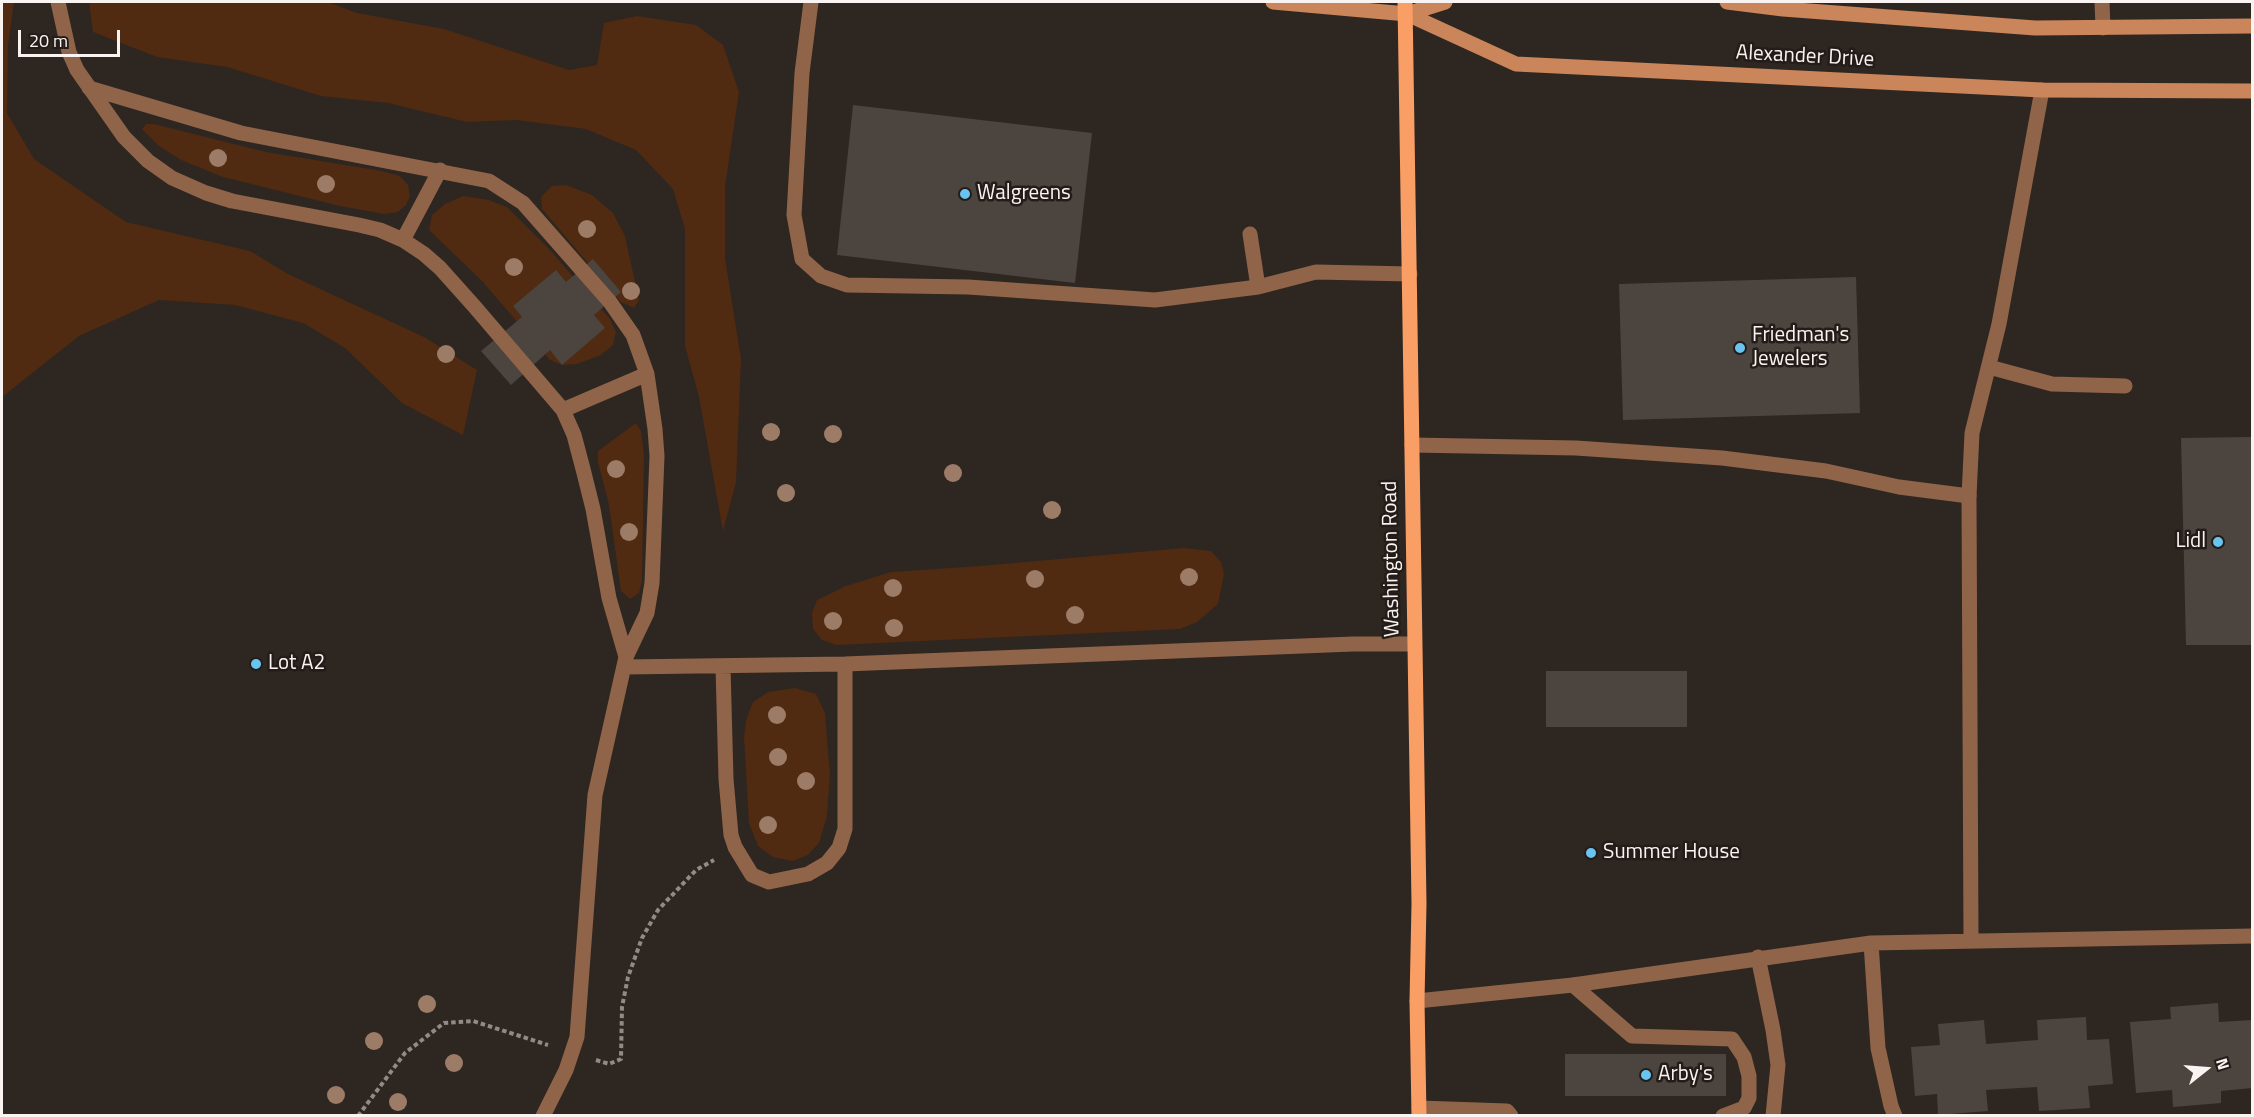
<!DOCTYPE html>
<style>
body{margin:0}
#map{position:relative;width:2254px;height:1117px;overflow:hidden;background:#2e2621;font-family:"Titillium Web",sans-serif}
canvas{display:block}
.frame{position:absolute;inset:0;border:3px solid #f9f4f1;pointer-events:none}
.north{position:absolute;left:2176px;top:1039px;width:60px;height:60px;-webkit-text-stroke:4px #241c18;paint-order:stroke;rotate:73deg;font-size:16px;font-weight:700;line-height:24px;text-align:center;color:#f9f4f1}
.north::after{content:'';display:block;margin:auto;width:21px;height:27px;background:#f9f4f1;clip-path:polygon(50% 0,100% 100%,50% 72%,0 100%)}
.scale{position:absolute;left:18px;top:30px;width:102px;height:27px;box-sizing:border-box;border:3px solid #f9f4f1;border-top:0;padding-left:8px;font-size:18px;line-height:21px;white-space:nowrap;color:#f9f4f1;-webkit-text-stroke:4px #241c18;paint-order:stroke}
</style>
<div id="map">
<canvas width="2254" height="1117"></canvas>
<div class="frame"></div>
<div class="north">N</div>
<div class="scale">20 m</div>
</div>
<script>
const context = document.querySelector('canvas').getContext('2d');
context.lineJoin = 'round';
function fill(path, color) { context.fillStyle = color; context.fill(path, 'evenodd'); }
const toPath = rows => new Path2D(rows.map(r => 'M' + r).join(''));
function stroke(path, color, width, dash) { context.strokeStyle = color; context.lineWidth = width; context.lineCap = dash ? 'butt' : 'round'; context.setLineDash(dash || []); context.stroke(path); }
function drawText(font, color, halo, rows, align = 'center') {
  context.font = font + ' "Titillium Web",sans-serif'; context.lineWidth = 5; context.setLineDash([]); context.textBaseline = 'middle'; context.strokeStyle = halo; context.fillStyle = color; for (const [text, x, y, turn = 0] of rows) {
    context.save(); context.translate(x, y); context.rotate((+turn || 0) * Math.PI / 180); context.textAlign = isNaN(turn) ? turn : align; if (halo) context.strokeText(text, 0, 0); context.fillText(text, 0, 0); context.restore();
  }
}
fill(toPath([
 [2,2,14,2,8,46,7,113,34,159,126,222,250,251,288,274,424,337,477,370,463,435,402,403,345,348,303,323,235,305,159,300,79,336,2,397],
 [89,2,328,2,357,13,444,29,569,70,597,65,604,23,637,16,696,25,723,45,739,92,725,187,725,258,741,359,736,482,723,531,699,397,685,346,685,229,673,189,636,150,586,129,516,120,467,122,388,103,321,96,227,67,157,57,93,32],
 [146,124,154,124,266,152,382,171,400,176,408,185,410,196,406,205,398,212,384,214,340,206,223,177,181,160,159,146,142,129],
 [566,185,592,195,613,213,625,236,639,300,634,308,621,302,542,209,541,197,552,186],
 [463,196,489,200,507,207,550,250,610,319,616,332,613,345,601,355,577,364,562,365,550,360,482,281,429,230,432,215,445,204],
 [636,423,641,431,644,455,642,581,639,593,630,599,621,591,609,505,598,462,598,451],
 [1184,548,1211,551,1221,562,1224,574,1218,604,1197,622,1180,629,837,645,822,640,813,629,812,613,817,600,846,586,891,572,980,566],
 [795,688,816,694,825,713,830,775,827,816,819,843,808,855,793,861,773,857,758,846,749,823,744,737,746,720,753,702,768,692]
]), '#502a11');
fill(toPath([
 [853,105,1092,133,1075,283,837,255],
 [593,259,621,292,594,315,605,328,562,365,550,350,511,385,481,351,522,317,513,306,556,270,566,282],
 [1856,277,1860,413,1623,420,1619,284],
 [2252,437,2252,645,2186,645,2181,438],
 [1546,671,1687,671,1687,727,1546,727],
 [2218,1003,2219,1022,2252,1020,2252,1088,2221,1091,2221,1103,2173,1107,2172,1090,2136,1093,2130,1022,2171,1019,2170,1007],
 [2086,1017,2087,1040,2109,1039,2113,1084,2088,1086,2090,1108,2039,1111,2037,1087,1986,1090,1988,1111,1938,1115,1937,1094,1915,1096,1911,1047,1940,1045,1938,1024,1984,1020,1986,1044,2038,1040,2037,1020],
 [1565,1054,1726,1054,1726,1096,1565,1096]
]), '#4c443f');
stroke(toPath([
 [596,1060,609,1064,621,1059,622,1007,628,977,642,938,658,910,696,870,714,860],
 [358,1116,405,1053,444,1023,473,1021,548,1045]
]), '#918a86', 4, [4.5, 3]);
stroke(toPath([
 [58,2,69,52,77,70,124,137,148,161,172,178,206,193,232,201,359,225,380,230,403,240,424,254,440,268,474,306,563,410,574,435,583,469,593,509,609,598,626,657],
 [811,2,802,73,794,215,802,259,821,276,847,285,968,287,1155,300,1258,287],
 [2102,2,2103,28],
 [89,88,241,133,489,181,523,203,610,302,633,335,647,374,655,429,657,456,652,583,647,613,626,657,595,795,577,1037,566,1070,543,1116],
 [1250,234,1258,287,1316,272,1410,274],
 [403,240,440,170],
 [1989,367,2052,384,2125,386],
 [563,410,647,374],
 [1412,445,1576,448,1722,458,1826,471,1899,487,1969,496],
 [624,667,845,664,1353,644,1414,644],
 [723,667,726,779,731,835,735,847,752,875,769,882,808,874,827,863,839,848,845,829,845,664],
 [1758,957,1773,1030,1778,1065,1773,1116],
 [1573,985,1632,1036,1732,1039,1744,1057,1749,1076,1749,1098,1744,1108,1723,1116],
 [1419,1108,1507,1111,1511,1116]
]), '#906449', 15);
stroke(toPath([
 [1971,940,1969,496,1972,433,1999,324,2042,90],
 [1871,943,1878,1048,1891,1106,1895,1116],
 [1417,1001,1573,985,1871,943,2252,936]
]), '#906449', 15);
stroke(toPath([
 [1273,2,1407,14,1516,64,2042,90,2252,91],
 [1727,2,1783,9,2035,28,2252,26],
 [1407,14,1445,2]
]), '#cb855a', 15);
stroke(toPath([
 [1405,2,1419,904,1417,1001,1419,1116]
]), '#f99e65', 15);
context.fillStyle = '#9c7b67';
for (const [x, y] of [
 [218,158],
 [326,184],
 [587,229],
 [514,267],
 [631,291],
 [446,354],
 [771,432],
 [833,434],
 [616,469],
 [953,473],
 [786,493],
 [1052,510],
 [629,532],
 [1189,577],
 [1035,579],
 [893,588],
 [1075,615],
 [833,621],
 [894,628],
 [777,715],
 [778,757],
 [806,781],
 [768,825],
 [427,1004],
 [374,1041],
 [454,1063],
 [336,1095],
 [398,1102]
]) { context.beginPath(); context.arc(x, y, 9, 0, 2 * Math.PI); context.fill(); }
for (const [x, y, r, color] of [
 [965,194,6,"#68c4f0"],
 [1740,348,6,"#68c4f0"],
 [2218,542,6,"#68c4f0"],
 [256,664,6,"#68c4f0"],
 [1591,853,6,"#68c4f0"],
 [1646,1075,6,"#68c4f0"]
]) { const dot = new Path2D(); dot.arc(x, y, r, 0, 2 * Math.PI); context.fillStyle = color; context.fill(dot); stroke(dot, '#241c18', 2); }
drawText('21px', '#f9f4f1', '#241c18', [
 ["Alexander Drive",1805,57,3],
 ["Washington Road",1392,559,-91]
]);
drawText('21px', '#f9f4f1', '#241c18', [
 ["Walgreens",977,194],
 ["Friedman's",1752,336],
 ["Jewelers",1752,360],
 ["Lidl",2206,542,"right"],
 ["Lot A2",268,664],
 ["Summer House",1603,853],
 ["Arby's",1658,1075]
], 'left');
</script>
